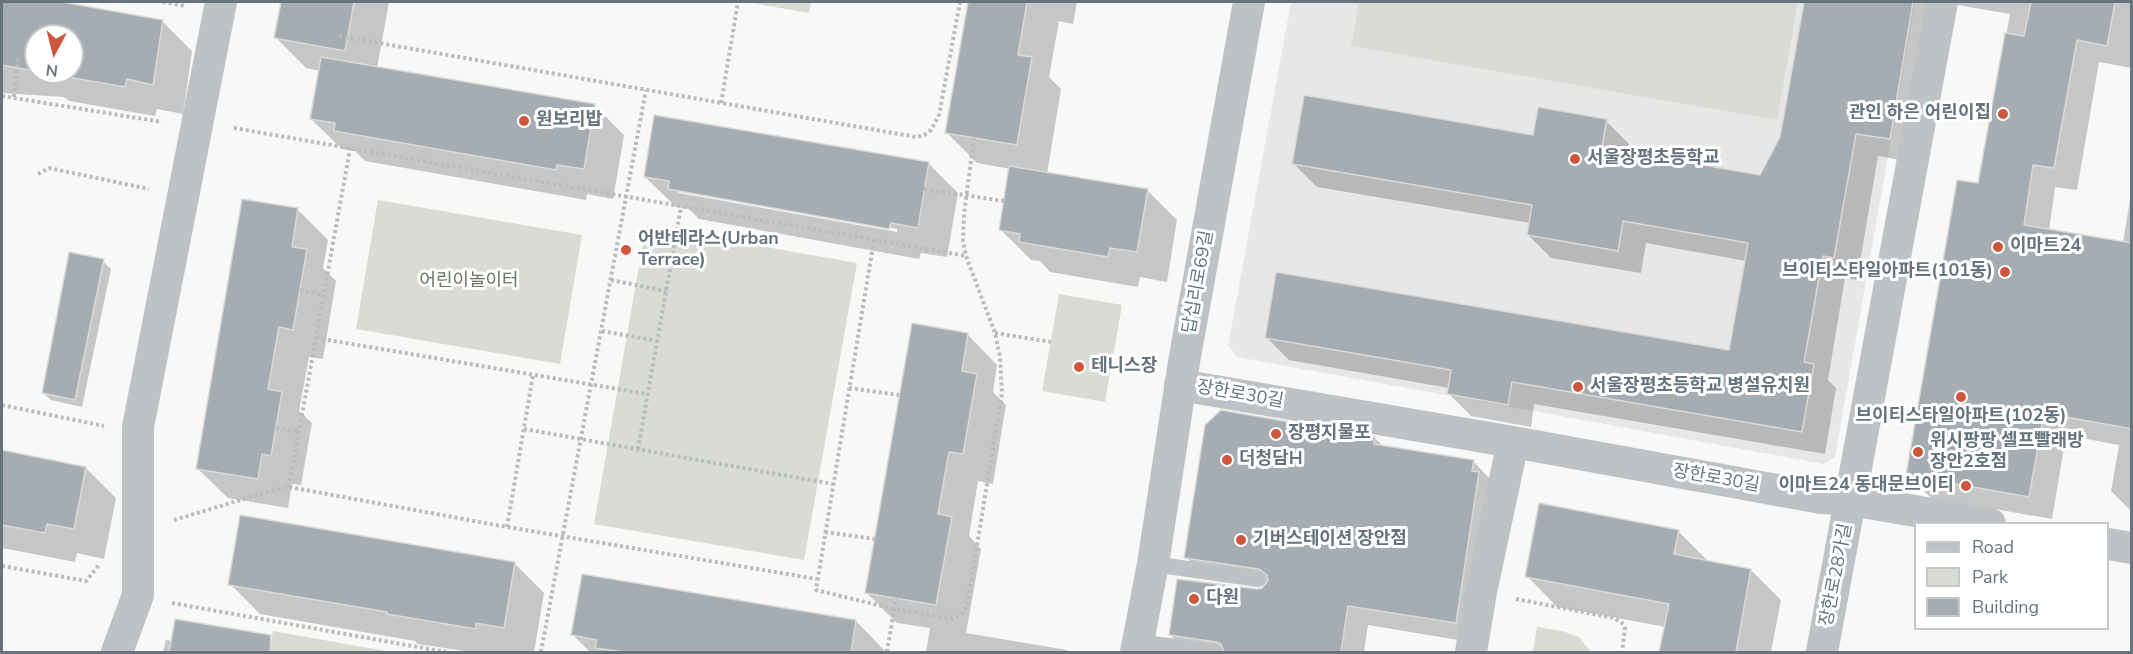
<!DOCTYPE html>
<meta charset="utf-8">
<style>
body{margin:0}
#map{position:relative;width:2133px;height:654px;overflow:hidden;background:#f8f8f6;font-family:"Nunito Sans",sans-serif}
canvas{display:block}
.frame{position:absolute;inset:0;border:3px solid #66757d;pointer-events:none}
.legend{position:absolute;left:1914px;top:522px;width:195px;height:108px;box-sizing:border-box;background:#fff;border:2px solid #c2c8cb;margin:0;padding:8px 10px;list-style:none;font-size:18px;color:#66757d}
.legend li{display:flex;align-items:center;gap:12px;height:30px}
.legend b{width:30px;border:2px solid #c2c8cb}
.north{position:absolute;left:24px;top:24px;width:60px;height:60px;box-sizing:border-box;background:#fff;border:2px solid #c2c8cb;border-radius:50%;rotate:187deg;font-size:16px;font-weight:700;line-height:24px;text-align:center;color:#66757d}
.north::after{content:'';display:block;margin:auto;width:21px;height:27px;background:#ce563f;clip-path:polygon(50% 0,100% 100%,50% 72%,0 100%)}
</style>
<div id="map">
<canvas width="2133" height="654"></canvas>
<div class="frame"></div>
<ul class="legend">
<li><b style="height:8px;background:#bec2c5"></b>Road</li>
<li><b style="height:16px;background:#d8dcd5"></b>Park</li>
<li><b style="height:16px;background:#a6adb2"></b>Building</li>
</ul>
<div class="north">N</div>
</div>
<script>
const context = document.querySelector('canvas').getContext('2d');
context.lineJoin = 'round';
function fill(path, color) { context.fillStyle = color; context.fill(path, 'evenodd'); }
const toPath = rows => new Path2D(rows.map(r => 'M' + r).join(''));
function stroke(path, color, width, dash) { context.strokeStyle = color; context.lineWidth = width; context.lineCap = dash ? 'butt' : 'round'; context.setLineDash(dash || []); context.stroke(path); }
function drawText(font, color, halo, rows, align = 'center') {
  context.font = font + ' "Nunito Sans","Noto Sans KR",sans-serif'; context.lineWidth = 6; context.setLineDash([]); context.textBaseline = 'middle'; context.strokeStyle = halo; context.fillStyle = color; for (const [text, x, y, turn = 0] of rows) {
    context.save(); context.translate(x, y); context.rotate((+turn || 0) * Math.PI / 180); context.textAlign = isNaN(turn) ? turn : align; if (halo) context.strokeText(text, 0, 0); context.fillText(text, 0, 0); context.restore();
  }
}
fill(toPath([
 [1291,2,1915,2,1835,457,1824,464,1237,357,1228,346]
]), '#e6e7e6');
fill(toPath([
 [746,2,811,2,809,13],
 [1359,2,1798,2,1777,120,1351,46],
 [378,200,582,235,560,364,356,329],
 [646,226,857,263,804,560,594,524],
 [1059,294,1122,305,1105,402,1042,391],
 [1537,627,1562,631,1579,637,1591,652,1533,652],
 [273,631,391,652,269,652]
]), '#d8dcd5');
fill(toPath([
 [2,2,54,2,162,21,192,51,183,114,157,109,155,116,69,101,64,97,2,93],
 [36,36,72,36,72,72,36,72],
 [282,2,389,2,377,68,594,105,624,135,613,199,587,194,586,200,365,161,355,151,342,149,311,119,320,71,306,68,276,38],
 [969,2,1077,2,1073,24,1059,21,1049,77,1061,89,1047,174,1147,190,1177,220,1167,282,1140,277,1138,287,1050,272,1040,261,1031,260,1001,230,1011,169,977,163,947,133],
 [1805,2,1940,2,1912,162,1878,156,1857,280,1845,278,1828,380,1836,388,1825,454,1534,404,1531,427,1471,416,1448,393,1449,388,1289,360,1266,337,1730,352,1746,261,1646,243,1641,273,1551,258,1528,235,1530,223,1317,187,1294,164,1534,136,1606,121,1629,144,1627,153,1761,176,1782,138],
 [1940,2,2132,2,2132,68,2099,62,2077,190,2055,187,2049,231,2123,243,2132,187,2132,512,2111,491,2119,445,2066,435,2052,519,1931,498,1908,475,1979,185,2010,14],
 [928,163,958,193,947,257,921,253,919,259,699,219,689,209,676,207,645,177],
 [675,189,897,229,897,232,679,193],
 [298,210,328,240,323,268,336,281,323,359,309,357,299,411,312,423,301,485,292,484,288,508,228,498,197,468],
 [103,261,111,269,82,407,51,400,43,393],
 [967,334,997,365,993,392,1006,405,993,484,978,481,969,536,981,549,966,633,1067,650,1069,652,926,652,930,628,897,623,867,593],
 [1375,438,1384,447,1473,461,1493,482,1476,643,1368,625,1364,652,1188,652,1170,635,1266,586,1206,578,1186,557],
 [2,451,86,468,116,498,104,559,77,553,75,562,2,548],
 [1678,531,1708,561,1751,570,1781,600,1771,652,1661,652,1666,627,1557,607,1527,576],
 [514,563,544,593,534,652,471,652,418,644,415,641,260,614,230,584],
 [856,621,886,652,590,652,573,635],
 [243,632,264,652,163,652,166,640,172,641]
]), '#0003');
const building = toPath([
 [2,2,62,2,163,20,153,85,127,79,125,87,39,72,72,72,72,36,36,36,36,71,2,65,2,2],
 [281,2,354,2,345,51,274,38,281,2],
 [968,2,1027,2,1018,55,1032,57,1017,145,945,133,968,2],
 [1804,2,1913,2,1890,139,1856,134,1834,258,1823,256,1804,362,1814,364,1802,432,1512,382,1508,405,1447,394,1451,370,1265,338,1276,272,1729,350,1748,243,1623,221,1618,251,1527,235,1532,205,1292,164,1304,95,1533,135,1538,107,1607,119,1602,147,1760,175,1780,137,1804,2],
 [2031,2,2115,2,2107,46,2077,40,2054,168,2033,165,2024,225,2132,243,2132,429,2044,413,2029,497,1906,475,1957,180,1978,183,2005,33,2024,36,2031,2],
 [321,57,595,104,584,169,557,165,556,170,334,131,335,123,310,119,321,57],
 [654,115,929,162,918,228,891,223,889,229,668,189,669,181,644,177,654,115],
 [1009,166,1148,189,1137,252,1110,248,1108,257,1019,242,1020,234,999,230,1009,166],
 [242,199,298,208,292,247,307,249,293,330,279,327,268,389,282,392,271,456,262,454,258,479,196,469,242,199],
 [69,252,104,259,75,400,42,393,69,252],
 [912,323,968,333,962,371,977,374,963,454,949,452,938,514,952,517,936,605,865,593,912,323],
 [1221,410,1375,437,1374,444,1474,460,1472,471,1479,472,1456,623,1348,606,1341,652,1224,652,1221,644,1216,642,1169,635,1177,579,1257,589,1262,588,1268,581,1267,575,1259,569,1184,558,1205,425,1221,410],
 [2,450,86,467,74,529,47,524,45,533,2,525,2,450],
 [1539,503,1679,530,1674,554,1751,569,1736,652,1659,652,1669,604,1525,577,1539,503],
 [240,515,515,562,504,628,476,623,476,629,387,614,387,612,228,585,240,515],
 [582,574,856,620,851,652,624,652,595,648,597,640,571,635,582,574],
 [175,619,271,635,270,652,169,652,175,619]
]);
fill(building, '#a6adb2');
stroke(building, '#dad9d8', 1.5);
stroke(toPath([
 [163,2,185,6],
 [339,36,916,137,924,135,931,130,939,115,960,2],
 [2,96,162,122],
 [14,97,18,58],
 [721,103,738,2],
 [234,128,966,256],
 [38,174,49,168,149,189],
 [924,189,1004,201],
 [874,240,816,590,894,609,953,619,962,614,967,606,1002,393,1000,357,995,333,966,256,963,241,964,214,974,138],
 [611,280,666,291],
 [300,290,324,295],
 [602,331,657,341],
 [995,333,1051,342],
 [316,338,647,394],
 [849,388,899,395],
 [2,405,104,426],
 [276,428,299,432],
 [524,429,833,484],
 [638,449,681,207],
 [289,487,350,149],
 [174,520,277,489,289,487,507,527,817,579],
 [507,527,533,375],
 [825,532,875,539],
 [2,566,86,581,99,565],
 [1516,599,1614,618,1622,623,1625,628,1622,652],
 [172,603,446,652],
 [541,652,646,90],
 [887,652,896,598]
]), '#b8bcbe', 4, [3, 3]);
stroke(toPath([
 [1153,564,1258,579],
 [1138,642,1214,652]
]), '#bec2c5', 16);
stroke(toPath([
 [1180,385,1513,442,1821,498,1851,500,1990,524],
 [2108,544,2132,548],
 [117,652,138,595,138,427,221,2],
 [1136,652,1153,564,1184,362,1249,2],
 [1471,652,1481,592,1513,442],
 [1822,652,1942,2]
]), '#bec2c5', 32);
for (const [x, y, r, color] of [
 [2003,114,6,"#ce563f"],
 [524,121,6,"#ce563f"],
 [1575,159,6,"#ce563f"],
 [1998,247,6,"#ce563f"],
 [626,250,6,"#ce563f"],
 [2005,272,6,"#ce563f"],
 [1079,367,6,"#ce563f"],
 [1578,387,6,"#ce563f"],
 [1961,397,6,"#ce563f"],
 [1276,434,6,"#ce563f"],
 [1918,452,6,"#ce563f"],
 [1227,460,6,"#ce563f"],
 [1966,486,6,"#ce563f"],
 [1241,540,6,"#ce563f"],
 [1194,599,6,"#ce563f"]
]) { const dot = new Path2D(); dot.arc(x, y, r, 0, 2 * Math.PI); context.fillStyle = color; context.fill(dot); stroke(dot, '#fff', 2); }
drawText('bold 18px', '#66757d', '#fff', [
 ["관인 하은 어린이집",1991,114,"right"],
 ["원보리밥",536,121],
 ["서울장평초등학교",1587,159],
 ["어반테라스(Urban",638,240],
 ["Terrace)",638,261],
 ["이마트24",2010,247],
 ["브이티스타일아파트(101동)",1993,272,"right"],
 ["테니스장",1091,367],
 ["서울장평초등학교 병설유치원",1590,387],
 ["브이티스타일아파트(102동)",1961,417,"center"],
 ["장평지물포",1288,434],
 ["위시팡팡 셀프빨래방",1930,442],
 ["장안2호점",1930,463],
 ["더청담H",1239,460],
 ["이마트24 동대문브이티",1954,486,"right"],
 ["기버스테이션 장안점",1253,540],
 ["다원",1206,599]
], 'left');
drawText('18px', '#697665', '#fff', [
 ["어린이놀이터",469,282]
]);
drawText('18px', '#66757d', '#fff', [
 ["답십리로69길",1199,282,-80],
 ["장한로30길",1240,395,10],
 ["장한로30길",1716,479,10],
 ["장한로28가길",1837,575,-79]
]);
</script>
